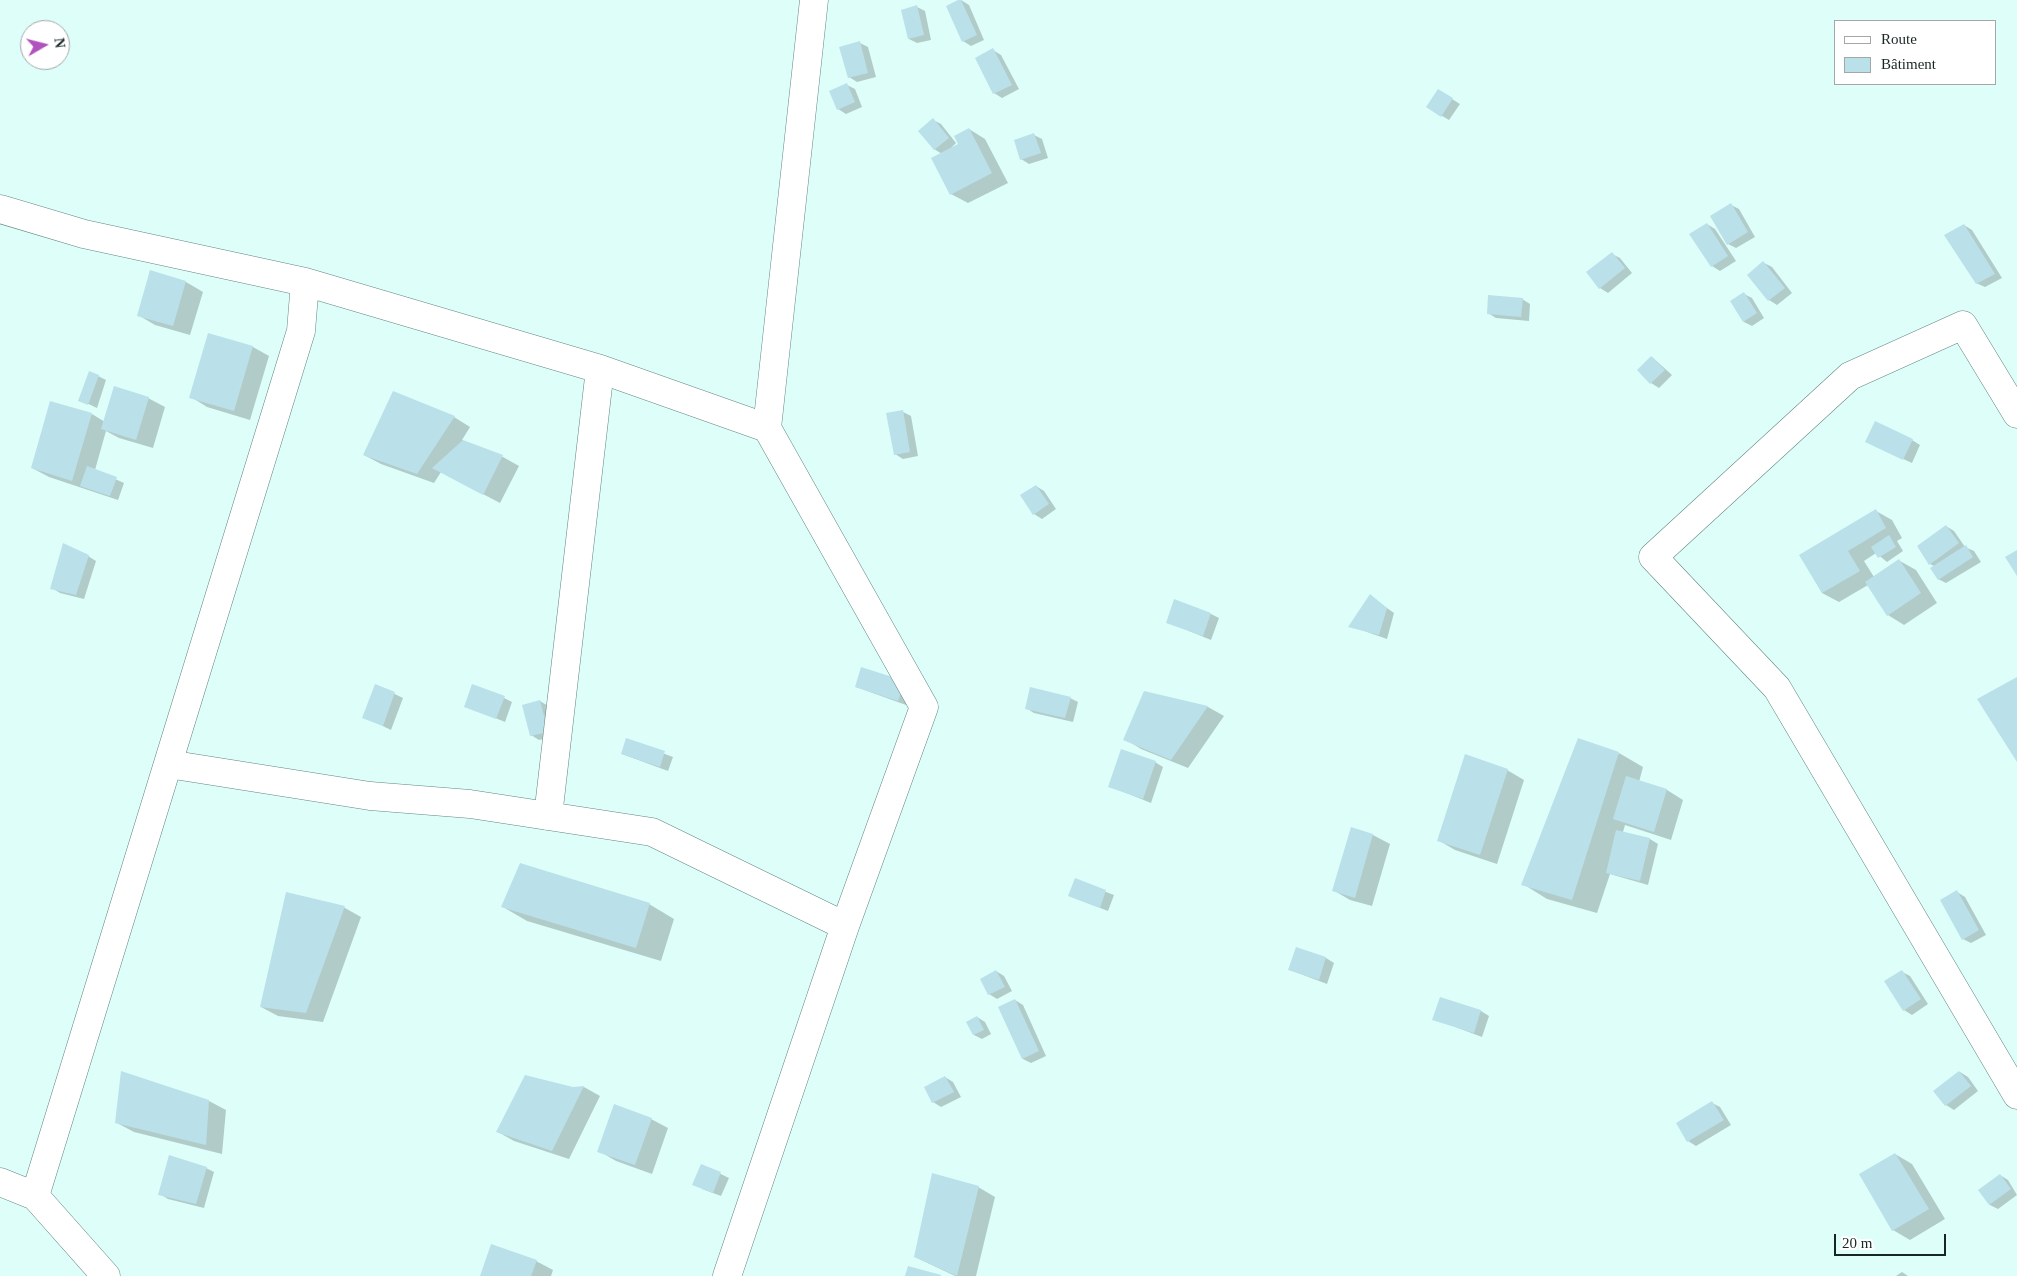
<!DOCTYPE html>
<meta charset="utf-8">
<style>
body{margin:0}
#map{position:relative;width:2017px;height:1276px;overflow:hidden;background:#defefa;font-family:"Times New Roman",serif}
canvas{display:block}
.legend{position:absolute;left:1834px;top:20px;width:162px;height:65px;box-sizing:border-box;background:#fff;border:1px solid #a2a8a7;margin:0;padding:6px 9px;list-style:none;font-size:15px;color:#172624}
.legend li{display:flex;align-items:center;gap:10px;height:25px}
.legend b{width:25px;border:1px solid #a2a8a7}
.north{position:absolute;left:20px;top:20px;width:50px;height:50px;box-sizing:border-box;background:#fff;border:1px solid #a2a8a7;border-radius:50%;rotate:82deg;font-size:14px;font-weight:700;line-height:20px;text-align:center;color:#172624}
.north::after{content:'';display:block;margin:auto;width:18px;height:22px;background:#b053be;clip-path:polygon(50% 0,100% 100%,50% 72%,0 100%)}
.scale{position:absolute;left:1834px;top:1234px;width:112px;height:22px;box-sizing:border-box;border:2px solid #172624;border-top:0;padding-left:6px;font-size:15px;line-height:18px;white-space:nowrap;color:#172624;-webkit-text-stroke:4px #fff;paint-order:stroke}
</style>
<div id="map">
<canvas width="2017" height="1276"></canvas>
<ul class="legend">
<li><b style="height:6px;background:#fff"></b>Route</li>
<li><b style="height:14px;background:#bae0e9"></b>Bâtiment</li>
</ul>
<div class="north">N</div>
<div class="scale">20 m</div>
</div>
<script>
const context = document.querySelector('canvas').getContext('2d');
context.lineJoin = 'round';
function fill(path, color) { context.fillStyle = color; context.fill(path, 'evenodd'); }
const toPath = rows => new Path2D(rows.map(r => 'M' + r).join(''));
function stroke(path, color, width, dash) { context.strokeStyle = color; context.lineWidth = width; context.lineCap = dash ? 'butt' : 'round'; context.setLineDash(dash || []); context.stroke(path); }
fill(toPath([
 [961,0,969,5,984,40,971,46,963,41,948,6],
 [917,7,925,11,931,40,917,43,909,39],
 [860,43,868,47,876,77,857,82,849,77],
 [993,50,1001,55,1019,89,1002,98,994,93],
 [847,85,855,89,862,107,846,114,838,109],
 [1439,91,1460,104,1449,120,1427,107],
 [933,120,941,124,956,143,949,150,959,147,969,129,985,139,1008,183,968,203,951,194,942,154,934,149],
 [1034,135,1042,139,1048,158,1029,164,1021,159],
 [1731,205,1739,209,1755,237,1736,248,1728,244],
 [1707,224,1715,229,1736,261,1720,271,1712,266],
 [1964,225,1972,230,2002,278,1985,287,1976,283],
 [1612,254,1620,258,1632,273,1608,293,1600,288],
 [1764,263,1772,267,1792,293,1777,305,1769,300,1748,275],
 [151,272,186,282,203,292,190,335,155,325,138,315],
 [1744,294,1752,298,1764,318,1752,326,1744,322,1731,301],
 [1522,299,1530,304,1529,321,1496,318,1488,313],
 [209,334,253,347,269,356,250,420,207,407,191,397],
 [1652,357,1672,375,1659,388,1651,383,1639,370],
 [98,376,106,380,97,408,80,400],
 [148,398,165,407,153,448,119,438,106,431,95,470,124,483,118,500,49,477,32,468,92,414,105,422],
 [903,412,911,416,918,456,903,459,895,454],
 [454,417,470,427,462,440,503,457,519,466,500,503,441,472,434,483,381,464,364,455],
 [1912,440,1920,445,1912,463,1875,446],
 [1036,486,1044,491,1056,509,1042,519,1034,514],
 [1876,511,1892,520,1902,538,1897,541,1903,551,1887,562,1876,553,1864,561,1874,577,1900,561,1916,570,1937,603,1904,625,1888,615,1868,585,1839,602,1822,593,1800,555],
 [1946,526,1954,531,1965,547,1974,551,1981,562,1946,583,1938,579,1934,566,1930,564],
 [88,556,96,561,84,599,60,593,52,588],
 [1370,596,1394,613,1387,639,1350,626],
 [1211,614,1219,618,1211,640,1167,622],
 [376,685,403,698,391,730,364,717],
 [856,687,912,687,906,705],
 [1145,693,1208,707,1224,716,1188,768,1141,749,1125,739],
 [504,698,512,702,505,722,466,706],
 [1070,698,1078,702,1073,722,1034,713,1026,708],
 [540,701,548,706,556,736,539,740,531,735],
 [627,740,673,757,668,771,622,754],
 [1619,753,1643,767,1639,782,1667,790,1683,800,1671,840,1625,825,1623,832,1650,839,1658,844,1648,885,1610,874,1597,913,1547,899,1523,884],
 [1155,762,1163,767,1151,803,1109,786],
 [1507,770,1524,780,1497,864,1455,850,1438,840],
 [1352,828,1373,835,1390,844,1372,906,1350,900,1333,890],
 [1075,880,1114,895,1108,911,1069,896],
 [1957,892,1965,897,1986,935,1971,943,1963,939],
 [287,893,345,908,361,917,323,1022,278,1016,261,1007],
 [649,904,674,919,661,961,527,921,503,907],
 [1326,958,1334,963,1327,984,1290,970],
 [996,971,1004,976,1012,991,997,999,989,994],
 [1902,972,1910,976,1928,1004,1912,1015,1904,1010],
 [1015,1000,1023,1005,1046,1056,1031,1063,1023,1059],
 [1481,1011,1489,1016,1482,1037,1434,1019],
 [977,1017,985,1022,991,1034,982,1039,974,1035],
 [1960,1072,1968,1077,1978,1091,1954,1110,1946,1105],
 [945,1077,953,1082,961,1097,941,1107,933,1102],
 [584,1087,600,1096,569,1159,514,1141,498,1132,573,1089],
 [209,1101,226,1110,222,1154,134,1132,117,1123],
 [1712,1103,1720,1107,1731,1125,1696,1146,1688,1141],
 [651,1119,668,1128,652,1174,616,1161,599,1151],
 [1895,1154,1912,1164,1945,1219,1910,1240,1893,1230,1860,1175],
 [702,1165,729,1178,721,1196,702,1189],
 [206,1168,214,1172,204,1208,168,1199,160,1194],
 [2000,1175,2008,1180,2017,1195,1998,1209,1990,1205,1980,1190],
 [978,1187,995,1197,976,1276,955,1276,915,1257],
 [536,1261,553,1270,551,1276,481,1276],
 [1902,1272,1908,1276,1896,1276]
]), '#0003');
fill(toPath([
 [958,0,961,0,977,35,962,42,946,6],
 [917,5,924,35,908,39,901,10],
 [860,41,868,73,848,78,839,47],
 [993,48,1012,85,993,94,975,58],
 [847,83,855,102,837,110,829,91],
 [1438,89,1453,98,1441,117,1426,107],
 [933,118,949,138,934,150,918,131],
 [969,128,992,173,950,195,931,158,958,144,954,136],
 [1034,133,1041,153,1020,160,1014,140],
 [1731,203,1748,232,1727,245,1710,216],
 [1707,223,1728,256,1711,267,1689,234],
 [1964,224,1995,274,1976,284,1944,235],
 [1612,252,1625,268,1599,289,1586,272],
 [1763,261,1785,288,1768,301,1747,275],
 [150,270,186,281,173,326,137,316],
 [1744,292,1757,313,1743,322,1730,301],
 [1488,295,1523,298,1521,317,1487,314],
 [208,333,253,346,234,411,189,398],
 [1651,356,1665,370,1650,384,1637,370],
 [89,371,99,375,88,405,78,401],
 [114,386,149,397,136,440,101,429],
 [393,391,455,416,417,474,363,455],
 [50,401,92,413,72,481,31,468],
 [903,410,910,452,894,455,886,413],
 [1875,421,1913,439,1903,460,1865,442],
 [463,440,503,455,483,495,432,468],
 [87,466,117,477,110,496,80,486],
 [1036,485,1049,504,1033,515,1020,495],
 [1876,509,1886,528,1848,551,1860,571,1822,593,1799,555],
 [1946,525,1959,543,1929,565,1917,546],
 [1889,535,1896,547,1878,558,1871,547],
 [63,543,89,555,76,595,50,589],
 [1966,545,1973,557,1938,580,1930,568],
 [2017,550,2017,576,2005,557],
 [1899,559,1921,593,1887,616,1865,582],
 [1370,594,1387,608,1379,635,1348,627],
 [1174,599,1211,613,1203,636,1166,623],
 [861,667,905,681,898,701,855,687],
 [2017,677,2017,762,1977,699],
 [375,684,395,692,383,726,362,718],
 [472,684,505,696,496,719,464,707],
 [1030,687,1071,697,1065,718,1025,709],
 [1144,691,1208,706,1171,760,1123,740],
 [540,700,548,732,530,736,522,705],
 [626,738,665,751,660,767,621,754],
 [1578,738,1619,752,1572,900,1521,885],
 [1121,749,1156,761,1143,799,1108,787],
 [1465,754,1508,769,1480,855,1437,841],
 [1626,776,1667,789,1654,832,1613,819],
 [1351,827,1373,834,1355,898,1332,891],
 [1616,830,1650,838,1640,881,1606,873],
 [520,863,650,903,636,948,501,907],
 [1075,878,1106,890,1100,908,1068,896],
 [1957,890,1979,930,1962,940,1940,900],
 [286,892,345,906,306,1013,260,1007],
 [1296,947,1326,957,1319,980,1288,970],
 [996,970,1005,987,988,995,980,979],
 [1902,970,1921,999,1903,1011,1884,981],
 [1440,997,1481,1010,1474,1033,1432,1020],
 [1015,999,1039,1051,1022,1059,998,1007],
 [977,1016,984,1030,973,1035,966,1022],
 [121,1071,209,1100,206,1145,115,1123],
 [1959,1071,1971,1086,1945,1106,1933,1091],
 [525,1075,573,1087,584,1086,552,1151,496,1132],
 [945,1076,954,1092,932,1103,924,1087],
 [1712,1101,1724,1120,1687,1142,1676,1123],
 [614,1104,652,1118,635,1165,597,1152],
 [1895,1153,1929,1209,1892,1231,1859,1174],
 [169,1155,207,1167,196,1204,158,1195],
 [701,1164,721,1172,713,1193,692,1185],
 [932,1173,979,1186,957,1276,914,1257],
 [2000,1174,2011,1189,1989,1205,1978,1190],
 [491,1244,537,1260,531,1276,480,1276],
 [908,1266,941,1275,941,1276,905,1276]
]), '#bae0e9');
const minor = toPath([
 [0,209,84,234,305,282,301,331,35,1196],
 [305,282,600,369,767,428],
 [2017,414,1963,325,1850,376,1653,557,1777,688,2017,1095],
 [168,764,370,796,470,804,652,832,845,926],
 [548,816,600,369],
 [0,1182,35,1196,106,1276],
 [727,1276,845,926,924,707,767,428,814,0]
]);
stroke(minor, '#628782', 29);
stroke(minor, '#fff', 28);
</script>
